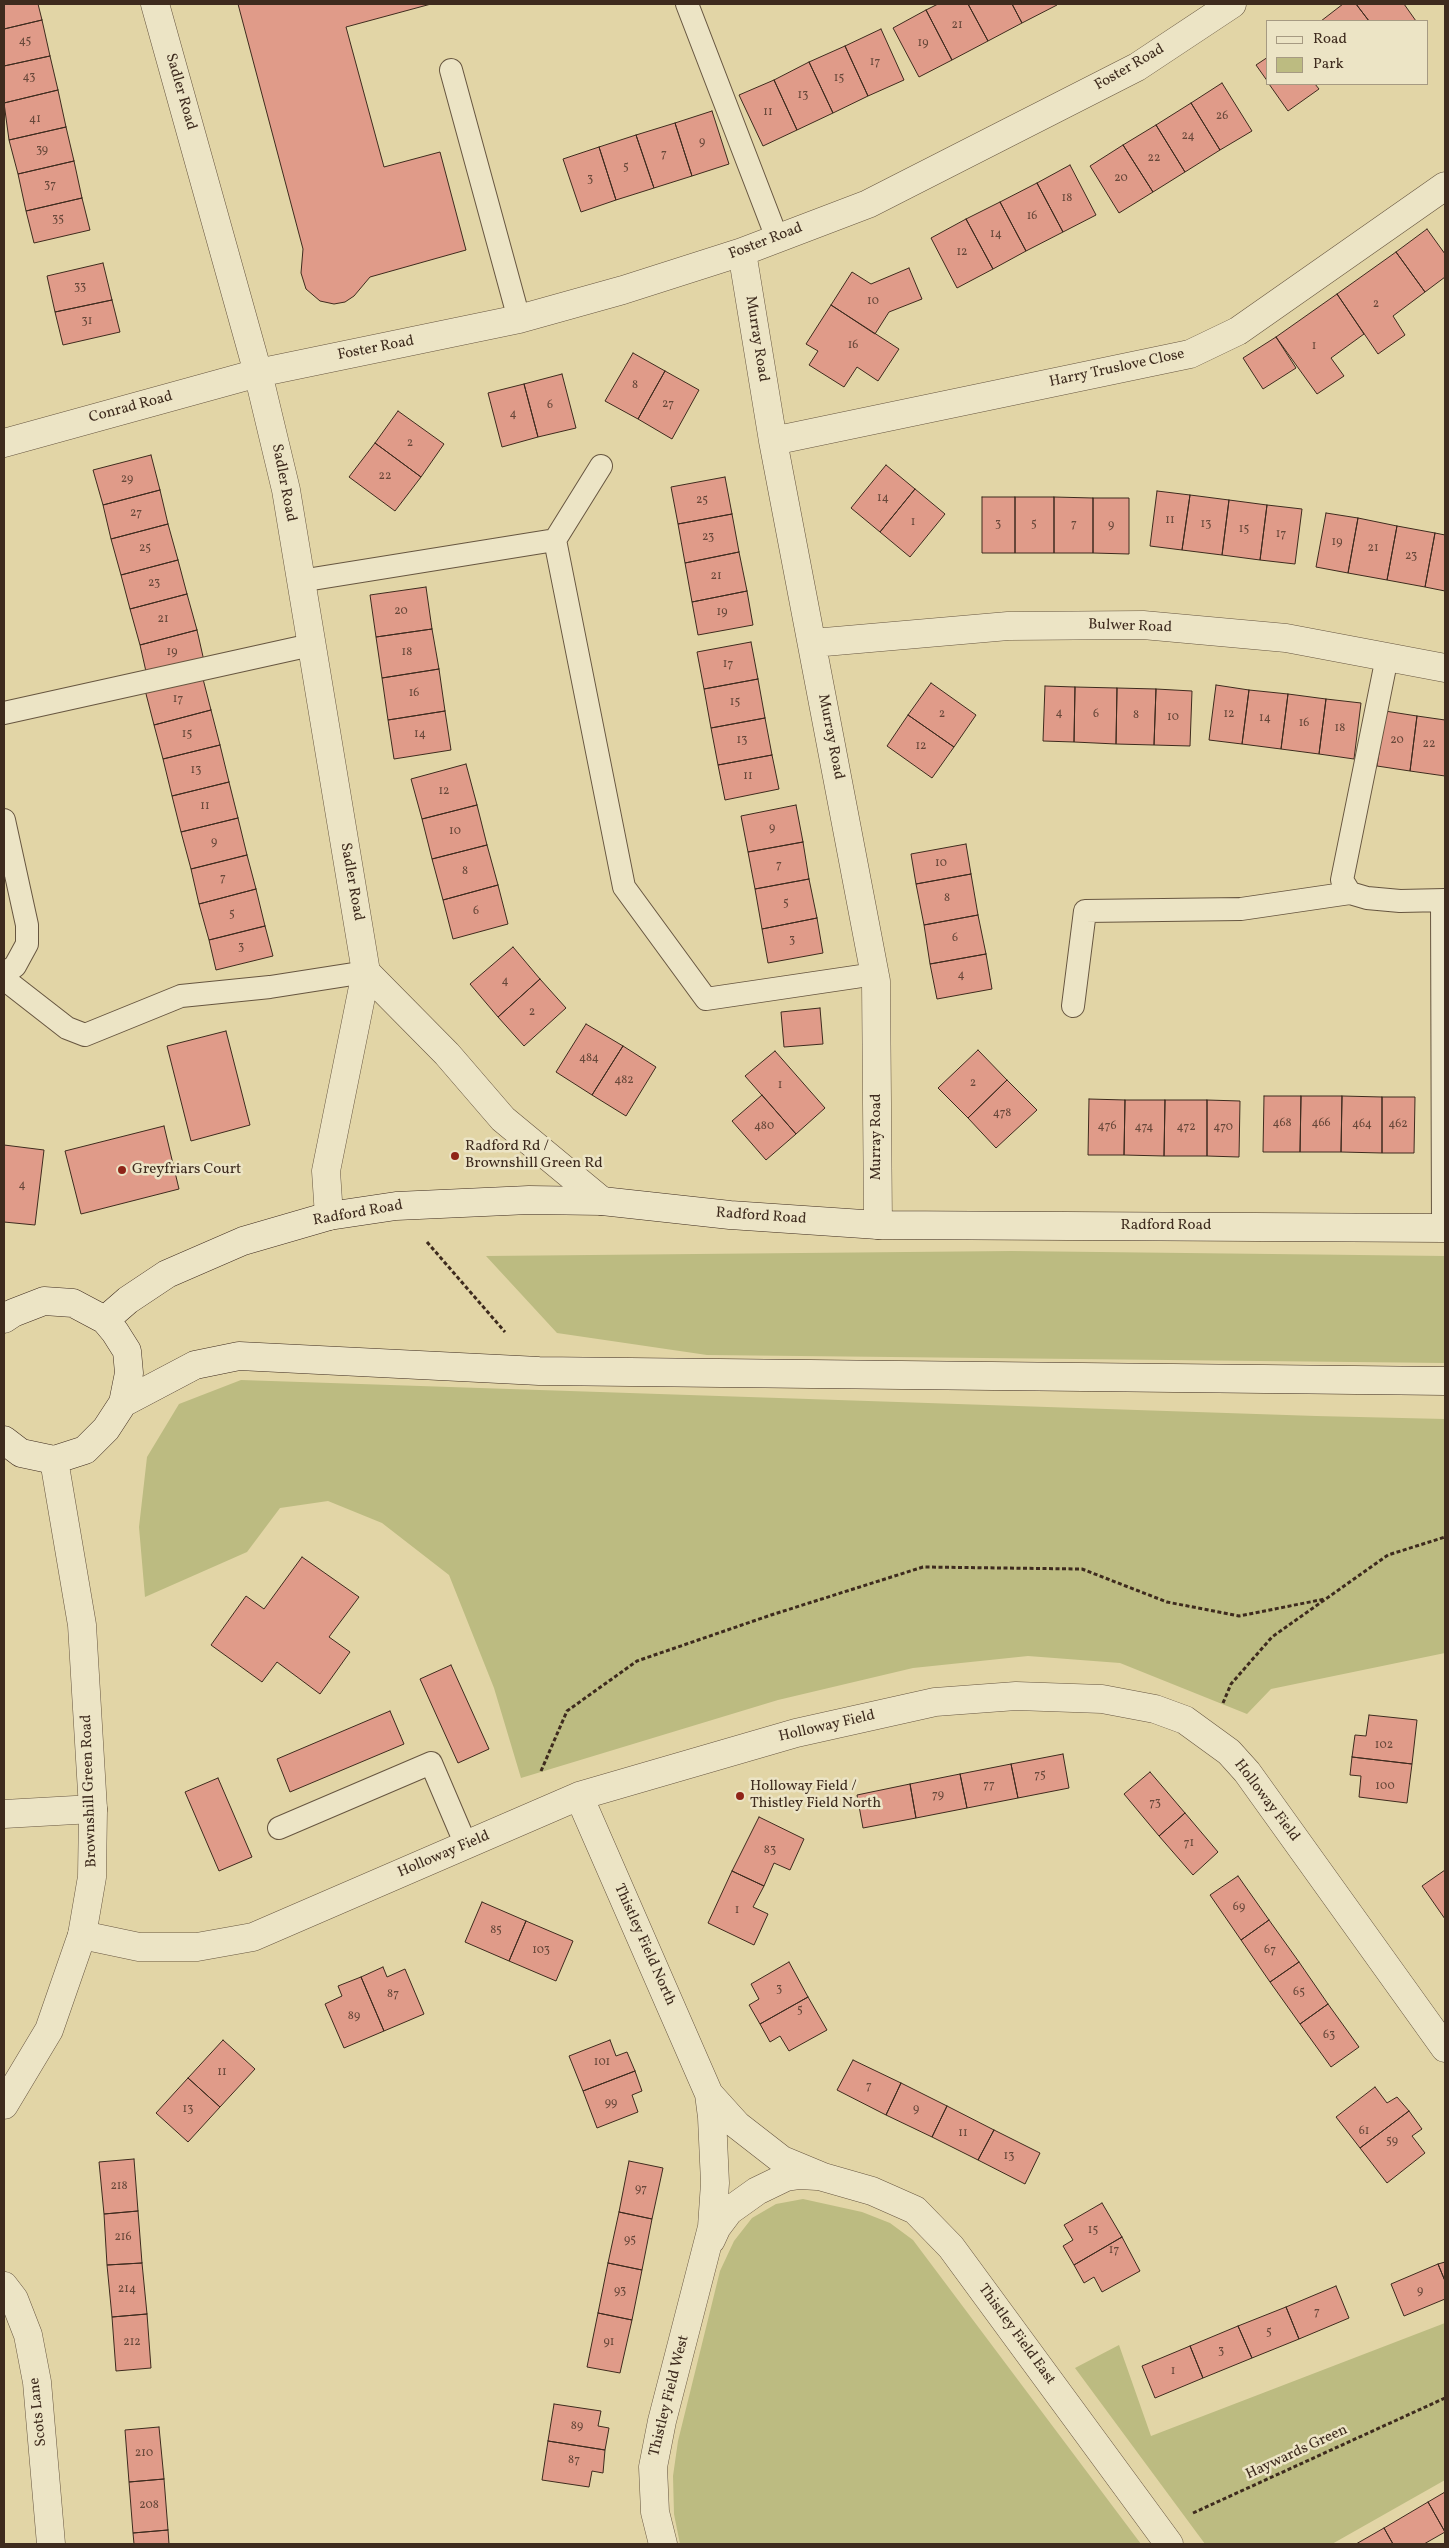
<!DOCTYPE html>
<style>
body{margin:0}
#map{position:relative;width:1449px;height:2548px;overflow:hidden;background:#e2d5a6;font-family:Vollkorn,serif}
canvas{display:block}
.frame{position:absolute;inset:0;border:5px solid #3e2b1e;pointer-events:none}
.legend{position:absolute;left:1266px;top:20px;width:162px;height:65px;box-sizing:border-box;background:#ece4c5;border:1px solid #a69a82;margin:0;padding:6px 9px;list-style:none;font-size:15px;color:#3e2b1e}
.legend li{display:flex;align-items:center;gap:10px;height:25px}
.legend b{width:25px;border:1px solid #a69a82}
</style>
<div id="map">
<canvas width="1449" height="2548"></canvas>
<div class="frame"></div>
<ul class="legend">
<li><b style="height:6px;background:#ece4c5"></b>Road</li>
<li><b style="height:14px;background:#bcbb81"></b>Park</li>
</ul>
</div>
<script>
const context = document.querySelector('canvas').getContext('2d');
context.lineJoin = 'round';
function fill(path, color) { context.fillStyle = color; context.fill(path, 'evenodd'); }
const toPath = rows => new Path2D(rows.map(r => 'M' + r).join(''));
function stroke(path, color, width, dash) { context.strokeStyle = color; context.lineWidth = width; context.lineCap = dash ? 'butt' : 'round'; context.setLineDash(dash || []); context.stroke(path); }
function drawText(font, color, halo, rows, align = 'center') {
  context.font = font + ' Vollkorn,serif'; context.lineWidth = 5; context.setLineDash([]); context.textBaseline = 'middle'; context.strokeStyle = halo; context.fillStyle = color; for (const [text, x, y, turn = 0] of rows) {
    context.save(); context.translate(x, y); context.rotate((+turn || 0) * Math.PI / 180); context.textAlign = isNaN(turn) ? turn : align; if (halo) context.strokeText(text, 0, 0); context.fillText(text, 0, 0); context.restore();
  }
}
fill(toPath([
 [1012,1251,1445,1256,1445,1363,707,1355,557,1333,486,1256],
 [241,1380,1316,1416,1445,1419,1445,1653,1271,1689,1247,1714,1120,1663,1028,1656,913,1668,778,1700,521,1778,494,1688,449,1575,382,1523,328,1501,280,1508,247,1552,145,1597,139,1527,147,1457,179,1404],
 [803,2199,862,2212,890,2223,913,2240,1141,2544,680,2544,674,2514,673,2476,678,2441,720,2271,734,2241,752,2218,776,2204],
 [1445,2323,1445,2480,1332,2544,1205,2544,1075,2368,1119,2345,1151,2436]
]), '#bcbb81');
const building = toPath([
 [4,4,38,4,42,20,4,29,4,4],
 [238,4,431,4,346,27,384,167,440,152,466,250,370,277,354,296,345,302,334,304,320,301,306,289,301,273,303,249,238,4],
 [938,4,968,4,988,41,952,60,926,10,938,4],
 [968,4,1012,4,1022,23,988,41,968,4],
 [1012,4,1056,4,1057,5,1022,23,1012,4],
 [1343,4,1356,4,1369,21,1321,21,1343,4],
 [1356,4,1404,4,1416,21,1369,21,1356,4],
 [926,10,952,60,919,77,893,28,926,10],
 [42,20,50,56,4,66,4,29,42,20],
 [881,29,904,80,868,96,845,46,881,29],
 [845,46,868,96,833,113,809,62,845,46],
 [50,56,58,90,4,103,4,66,50,56],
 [1268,57,1268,82,1256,65,1268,57],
 [809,62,833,113,797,130,774,80,809,62],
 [774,80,797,130,763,146,739,95,774,80],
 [1222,83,1252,131,1220,150,1191,103,1222,83],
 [1269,84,1315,84,1319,89,1288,111,1269,84],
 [58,90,66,127,9,140,4,103,58,90],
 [1191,103,1220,150,1185,172,1156,125,1191,103],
 [712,111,729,164,692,176,675,123,712,111],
 [675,123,692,176,654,188,636,135,675,123],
 [1156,125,1185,172,1153,192,1123,145,1156,125],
 [66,127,74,161,18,174,9,140,66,127],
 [636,135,654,188,616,200,599,147,636,135],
 [1123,145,1153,192,1119,213,1090,166,1123,145],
 [599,147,616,200,581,212,563,159,599,147],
 [74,161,82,198,26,211,18,174,74,161],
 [1070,165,1096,215,1063,232,1037,183,1070,165],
 [1037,183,1063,232,1026,251,1000,202,1037,183],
 [82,198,90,230,34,243,26,211,82,198],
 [1000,202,1026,251,993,269,966,219,1000,202],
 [966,219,993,269,957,288,931,238,966,219],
 [1427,229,1445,254,1445,277,1425,292,1396,252,1427,229],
 [1396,252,1425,292,1393,316,1405,335,1378,354,1337,294,1396,252],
 [103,263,112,300,55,312,47,276,103,263],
 [909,268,922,299,889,312,875,334,831,305,852,272,871,284,909,268],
 [1337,294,1364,334,1331,358,1344,376,1317,394,1276,337,1337,294],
 [112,300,120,332,63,345,55,312,112,300],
 [831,305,899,349,878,381,857,367,844,387,809,365,818,351,806,344,831,305],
 [1276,337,1296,368,1263,389,1243,358,1276,337],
 [633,353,665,371,638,419,605,401,633,353],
 [665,371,699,390,672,439,638,419,665,371],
 [562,374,576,428,538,437,524,384,562,374],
 [524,384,538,437,502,447,488,393,524,384],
 [398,411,444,444,421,477,375,443,398,411],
 [375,443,421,477,395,511,349,477,375,443],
 [151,455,160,490,103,505,93,470,151,455],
 [886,465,915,489,880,532,851,508,886,465],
 [725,477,732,514,678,524,671,487,725,477],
 [915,489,945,514,910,557,880,532,915,489],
 [160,490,168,524,111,539,103,505,160,490],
 [1157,491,1190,495,1182,550,1150,546,1157,491],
 [1190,495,1229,500,1222,555,1182,550,1190,495],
 [982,497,1015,497,1015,553,982,553,982,497],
 [1015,497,1054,497,1054,553,1015,553,1015,497],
 [1054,497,1093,498,1093,553,1054,553,1054,497],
 [1093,498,1129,498,1129,554,1093,553,1093,498],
 [1229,500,1267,505,1260,560,1222,555,1229,500],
 [1267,505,1302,509,1295,564,1260,560,1267,505],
 [1326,513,1358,518,1348,573,1316,567,1326,513],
 [732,514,739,552,685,563,678,524,732,514],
 [1358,518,1397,526,1387,580,1348,573,1358,518],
 [168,524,178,560,121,575,111,539,168,524],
 [1397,526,1435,533,1425,587,1387,580,1397,526],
 [1435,533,1445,535,1445,591,1425,587,1435,533],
 [739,552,747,591,692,602,685,563,739,552],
 [178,560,187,594,130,609,121,575,178,560],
 [426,587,432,629,376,637,370,595,426,587],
 [747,591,753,625,698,635,692,602,747,591],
 [187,594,197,630,140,645,130,609,187,594],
 [432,629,439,669,382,678,376,637,432,629],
 [197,630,204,661,147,676,140,645,197,630],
 [751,642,758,679,704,689,697,652,751,642],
 [439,669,445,711,388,720,382,678,439,669],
 [202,675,211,710,154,725,145,690,202,675],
 [758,679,765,718,711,728,704,689,758,679],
 [931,683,976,715,954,747,908,715,931,683],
 [1216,685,1249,690,1242,744,1209,740,1216,685],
 [1045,686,1075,687,1074,742,1043,741,1045,686],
 [1075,687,1117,688,1116,744,1074,742,1075,687],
 [1117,688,1156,689,1154,745,1116,744,1117,688],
 [1156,689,1192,691,1190,746,1154,745,1156,689],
 [1249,690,1288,694,1281,749,1242,744,1249,690],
 [1288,694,1326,699,1319,754,1281,749,1288,694],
 [1326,699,1361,703,1354,759,1319,754,1326,699],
 [211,710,220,745,163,759,154,725,211,710],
 [445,711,451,750,394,759,388,720,445,711],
 [1385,711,1417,716,1410,771,1377,766,1385,711],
 [908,715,954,747,932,778,887,746,908,715],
 [1417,716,1445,720,1445,776,1410,771,1417,716],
 [765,718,772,755,718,765,711,728,765,718],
 [220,745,229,782,172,796,163,759,220,745],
 [772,755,779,789,725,800,718,765,772,755],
 [466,764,477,805,422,819,411,779,466,764],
 [229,782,238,818,181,832,172,796,229,782],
 [477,805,487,845,432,859,422,819,477,805],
 [796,805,803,842,748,852,741,816,796,805],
 [238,818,247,855,191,869,181,832,238,818],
 [803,842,809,879,755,889,748,852,803,842],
 [966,844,971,874,916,884,911,854,966,844],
 [487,845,498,885,443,900,432,859,487,845],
 [247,855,256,889,199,904,191,869,247,855],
 [971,874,978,915,924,925,916,884,971,874],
 [809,879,817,918,762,929,755,889,809,879],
 [498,885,508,924,453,939,443,900,498,885],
 [256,889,265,926,209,940,199,904,256,889],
 [978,915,986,954,930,964,924,925,978,915],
 [817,918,823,953,768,963,762,929,817,918],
 [265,926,273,956,216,970,209,940,265,926],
 [513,947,540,979,498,1017,470,984,513,947],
 [986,954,992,989,937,999,930,964,986,954],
 [540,979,566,1008,524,1046,498,1017,540,979],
 [820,1008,823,1044,784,1047,781,1012,820,1008],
 [586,1024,623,1046,592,1095,556,1072,586,1024],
 [226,1031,250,1125,191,1141,167,1046,226,1031],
 [623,1046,656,1067,626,1116,592,1095,623,1046],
 [978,1050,1007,1080,968,1118,938,1088,978,1050],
 [775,1051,825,1108,796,1134,745,1076,775,1051],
 [1007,1080,1037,1110,996,1148,968,1118,1007,1080],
 [762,1095,796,1134,766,1160,732,1121,762,1095],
 [1264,1096,1301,1096,1300,1152,1263,1152,1264,1096],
 [1301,1096,1342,1096,1341,1152,1300,1152,1301,1096],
 [1342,1096,1382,1097,1382,1153,1341,1152,1342,1096],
 [1382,1097,1415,1097,1414,1153,1382,1153,1382,1097],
 [1089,1099,1125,1100,1124,1155,1088,1155,1089,1099],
 [1125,1100,1165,1100,1164,1156,1124,1155,1125,1100],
 [1165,1100,1207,1100,1207,1156,1164,1156,1165,1100],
 [1207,1100,1240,1101,1239,1157,1207,1156,1207,1100],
 [164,1126,179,1189,81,1214,65,1151,164,1126],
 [4,1145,44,1150,35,1225,4,1222,4,1145],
 [302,1557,359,1597,329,1637,350,1652,320,1694,277,1662,262,1682,211,1645,246,1596,264,1609,302,1557],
 [451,1665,489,1749,458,1763,420,1679,451,1665],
 [390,1711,404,1744,290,1792,277,1759,390,1711],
 [1369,1715,1417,1720,1412,1764,1352,1757,1355,1735,1366,1736,1369,1715],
 [1063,1754,1069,1788,1018,1798,1011,1764,1063,1754],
 [1352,1757,1412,1764,1407,1803,1359,1797,1361,1776,1350,1775,1352,1757],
 [1011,1764,1018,1798,967,1808,960,1774,1011,1764],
 [1150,1772,1185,1813,1159,1836,1124,1794,1150,1772],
 [960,1774,967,1808,916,1818,910,1784,960,1774],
 [218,1778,252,1857,219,1871,185,1792,218,1778],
 [910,1784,916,1818,863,1828,857,1795,910,1784],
 [1185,1813,1218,1852,1193,1875,1159,1836,1185,1813],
 [759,1817,804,1839,790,1870,774,1863,764,1886,732,1871,759,1817],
 [1445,1870,1445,1919,1422,1886,1445,1870],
 [732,1871,764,1886,753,1907,768,1914,754,1945,708,1923,732,1871],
 [1238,1876,1269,1920,1241,1940,1210,1895,1238,1876],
 [482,1902,526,1921,509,1961,465,1942,482,1902],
 [1269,1920,1299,1962,1270,1982,1241,1940,1269,1920],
 [526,1921,573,1941,556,1981,509,1961,526,1921],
 [789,1962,808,1997,760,2024,749,2005,759,1999,751,1984,789,1962],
 [1299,1962,1328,2004,1300,2024,1270,1982,1299,1962],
 [383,1967,387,1977,405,1969,424,2014,384,2031,361,1977,383,1967],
 [361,1977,384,2031,344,2048,325,2004,342,1996,338,1986,361,1977],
 [808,1997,827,2030,789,2051,780,2036,770,2042,760,2024,808,1997],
 [1328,2004,1359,2047,1331,2067,1300,2024,1328,2004],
 [223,2040,255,2069,220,2107,188,2078,223,2040],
 [610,2040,616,2056,627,2052,635,2071,583,2091,569,2056,610,2040],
 [853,2060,901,2083,886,2115,837,2090,853,2060],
 [635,2071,642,2091,632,2095,638,2112,597,2128,583,2091,635,2071],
 [188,2078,220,2107,188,2142,156,2113,188,2078],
 [901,2083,947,2106,932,2137,886,2115,901,2083],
 [1375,2087,1387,2103,1397,2097,1409,2111,1360,2148,1336,2117,1375,2087],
 [947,2106,994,2130,978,2160,932,2137,947,2106],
 [1409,2111,1422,2129,1412,2136,1425,2153,1387,2183,1360,2148,1409,2111],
 [994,2130,1040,2153,1025,2184,978,2160,994,2130],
 [134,2159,138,2211,104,2214,99,2162,134,2159],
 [629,2161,663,2168,652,2219,619,2212,629,2161],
 [1102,2203,1122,2237,1074,2265,1063,2246,1073,2240,1064,2225,1102,2203],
 [138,2211,142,2263,107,2265,104,2214,138,2211],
 [619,2212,652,2219,642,2270,608,2263,619,2212],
 [1122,2237,1140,2271,1102,2292,1094,2277,1084,2283,1074,2265,1122,2237],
 [1445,2262,1445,2281,1438,2264,1445,2262],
 [142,2263,147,2314,112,2317,107,2265,142,2263],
 [608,2263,642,2270,632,2320,598,2313,608,2263],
 [1438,2264,1445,2281,1445,2299,1404,2316,1391,2284,1438,2264],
 [1336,2286,1349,2318,1299,2339,1286,2307,1336,2286],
 [1286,2307,1299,2339,1252,2358,1238,2326,1286,2307],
 [598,2313,632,2320,620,2373,587,2367,598,2313],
 [147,2314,151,2368,116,2371,112,2317,147,2314],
 [1238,2326,1252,2358,1203,2378,1190,2346,1238,2326],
 [1190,2346,1203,2378,1155,2398,1142,2366,1190,2346],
 [554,2404,601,2411,598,2426,609,2428,605,2450,548,2441,554,2404],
 [159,2427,164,2479,129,2482,125,2430,159,2427],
 [548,2441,605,2450,603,2473,592,2471,589,2487,542,2480,548,2441],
 [164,2479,168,2530,133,2533,129,2482,164,2479],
 [1445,2492,1445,2532,1428,2502,1445,2492],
 [1428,2502,1445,2532,1424,2544,1393,2544,1384,2528,1428,2502],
 [1384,2528,1393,2544,1356,2544,1384,2528],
 [168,2530,169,2544,134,2544,133,2533,168,2530]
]);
fill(building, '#e09b89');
stroke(building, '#3e2b1e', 1);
const service = toPath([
 [687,4,777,238],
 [451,70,519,319],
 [555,540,624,887,706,999,875,974],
 [300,581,555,540,601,466],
 [1387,657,1342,880,1350,893,1367,898,1400,901,1445,900],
 [4,713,311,645],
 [4,820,27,925,27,944,15,966,4,974],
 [1442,901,1443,1228],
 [4,979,67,1028,85,1035,181,996,270,987,366,972],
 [1073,1006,1085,911,1241,909,1350,893],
 [279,1828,431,1763,466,1845]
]);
const minor = toPath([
 [155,4,258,373,286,490,366,972,326,1171,329,1216],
 [742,252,773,441,876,981,878,1225],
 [773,441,1190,354,1238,331,1445,186],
 [4,443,258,373,519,319,623,290,742,252,868,204,1137,67,1232,4],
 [813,643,1008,626,1143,625,1286,638,1445,668],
 [366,972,447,1054,503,1119,602,1201],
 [579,1796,709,2094,712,2117,715,2183,712,2227,662,2421,653,2467,655,2512,663,2544],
 [4,1814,93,1809],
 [82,1935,139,1947,197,1947,253,1937,579,1796,796,1733,935,1702,1016,1696,1102,1699,1155,1709,1185,1720,1229,1752,1247,1772,1445,2048],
 [709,2094,737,2125,782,2160,823,2177,872,2191,915,2210,951,2247,1169,2544],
 [711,2240,717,2227,729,2211,757,2191,786,2177,800,2175,817,2176],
 [4,2286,14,2299,28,2335,37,2382,51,2544]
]);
const tertiary = toPath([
 [4,2105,49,2030,82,1935,92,1877,93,1809,82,1625,54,1460]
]);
const secondary = toPath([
 [4,1319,13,1313,44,1301,73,1303,105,1320,115,1332,127,1351,129,1373,123,1403,106,1429,85,1450,54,1460,21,1453,4,1440],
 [105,1320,128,1300,167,1274,243,1241,329,1216,396,1206,529,1200,602,1201,730,1215,878,1225,1445,1228],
 [123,1403,195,1365,239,1356,539,1371,1445,1381]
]);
stroke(service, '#675640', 24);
stroke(minor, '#675640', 29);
stroke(tertiary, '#675640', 29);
stroke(secondary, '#3e2b1e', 29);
stroke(toPath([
 [427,1242,505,1332],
 [1223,1703,1231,1684,1272,1637,1388,1555,1445,1537],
 [541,1771,567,1711,637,1661,771,1615,923,1567,1082,1569,1167,1602,1239,1616,1325,1599],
 [1193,2513,1445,2398]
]), '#3e2b1e', 3, [4, 2.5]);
stroke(service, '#ece4c5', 22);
stroke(minor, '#ece4c5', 28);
stroke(tertiary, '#ece4c5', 28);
stroke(secondary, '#ece4c5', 28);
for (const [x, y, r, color] of [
 [455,1156,5,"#8f2418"],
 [122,1170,5,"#8f2418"],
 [740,1796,5,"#8f2418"]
]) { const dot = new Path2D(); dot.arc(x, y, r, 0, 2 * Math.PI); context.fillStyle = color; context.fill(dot); stroke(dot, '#ece4c5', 2); }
drawText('12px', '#664739', null, [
 ["21",957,26],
 ["45",25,42],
 ["19",923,44],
 ["17",875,63],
 ["43",29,78],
 ["15",839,79],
 ["13",803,96],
 ["11",768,113],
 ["26",1222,117],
 ["41",35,120],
 ["24",1188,137],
 ["9",702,143],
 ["39",42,151],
 ["7",664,155],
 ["22",1154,159],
 ["5",626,168],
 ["20",1121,179],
 ["3",590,180],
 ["37",50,186],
 ["18",1067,199],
 ["16",1032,217],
 ["35",58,220],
 ["14",996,235],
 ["12",962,253],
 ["33",80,288],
 ["10",873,302],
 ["2",1376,305],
 ["31",87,322],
 ["16",853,346],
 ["1",1314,347],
 ["8",635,386],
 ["27",668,405],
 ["6",550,406],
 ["4",513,415],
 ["2",410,444],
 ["22",385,477],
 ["29",127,480],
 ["14",883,499],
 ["25",702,501],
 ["27",136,514],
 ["11",1170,521],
 ["1",913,523],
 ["3",998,525],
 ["5",1034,525],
 ["7",1074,525],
 ["13",1206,525],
 ["9",1111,526],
 ["15",1244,530],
 ["17",1281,535],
 ["23",708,538],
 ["19",1337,543],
 ["25",145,549],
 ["21",1373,549],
 ["23",1411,557],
 ["21",716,577],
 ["23",154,584],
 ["20",401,612],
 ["19",722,613],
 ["21",163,620],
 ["19",172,653],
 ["18",407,653],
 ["17",728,665],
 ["16",414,694],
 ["17",178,700],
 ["15",735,703],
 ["4",1059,714],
 ["2",942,715],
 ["6",1096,715],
 ["12",1229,715],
 ["8",1136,716],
 ["10",1173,718],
 ["14",1265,719],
 ["16",1304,724],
 ["18",1340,729],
 ["15",187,735],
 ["14",420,735],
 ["13",742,741],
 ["20",1397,741],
 ["22",1429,745],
 ["12",921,747],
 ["13",196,771],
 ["11",748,777],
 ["12",444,792],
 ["11",205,807],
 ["9",772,829],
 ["10",455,832],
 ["9",214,843],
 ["10",941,864],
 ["7",779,866],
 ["8",465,872],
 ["7",223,879],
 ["8",947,899],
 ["5",786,904],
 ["6",476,912],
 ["5",232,915],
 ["6",955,939],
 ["3",792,941],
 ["3",241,948],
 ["4",961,976],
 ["4",505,982],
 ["2",532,1013],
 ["484",589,1059],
 ["482",624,1081],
 ["2",973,1084],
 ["1",780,1086],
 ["478",1002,1114],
 ["468",1282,1124],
 ["466",1321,1124],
 ["464",1362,1125],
 ["462",1398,1125],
 ["480",764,1127],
 ["476",1107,1127],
 ["474",1144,1128],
 ["472",1186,1128],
 ["470",1223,1128],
 ["4",22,1186],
 ["102",1384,1746],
 ["75",1040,1776],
 ["77",989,1786],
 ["100",1385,1787],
 ["79",938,1796],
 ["73",1155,1804],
 ["71",1189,1844],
 ["83",770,1851],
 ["69",1239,1908],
 ["1",737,1911],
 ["85",496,1931],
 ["103",541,1951],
 ["67",1270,1951],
 ["3",779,1990],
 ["65",1299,1993],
 ["87",393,1995],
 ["5",800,2011],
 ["89",354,2017],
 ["63",1329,2036],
 ["101",602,2063],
 ["11",222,2073],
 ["7",869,2087],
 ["99",611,2104],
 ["13",188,2110],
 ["9",916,2110],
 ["61",1364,2132],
 ["11",963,2134],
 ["59",1392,2142],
 ["13",1009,2157],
 ["218",119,2187],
 ["97",641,2190],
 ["15",1093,2231],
 ["216",123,2238],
 ["95",630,2241],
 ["17",1114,2251],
 ["214",127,2290],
 ["93",620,2292],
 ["9",1420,2292],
 ["7",1317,2313],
 ["5",1269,2333],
 ["212",132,2343],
 ["91",609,2343],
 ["3",1221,2352],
 ["1",1173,2372],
 ["89",577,2427],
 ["210",144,2454],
 ["87",574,2461],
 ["208",149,2506]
]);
drawText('15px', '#3e2b1e', '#ece4c5', [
 ["Foster Road",1130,68,-30],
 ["Sadler Road",180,92,74],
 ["Foster Road",766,242,-21],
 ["Murray Road",756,339,81],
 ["Foster Road",376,349,-11],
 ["Harry Truslove Close",1117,369,-12],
 ["Conrad Road",131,408,-15],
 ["Sadler Road",283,483,79],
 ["Bulwer Road",1130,627,2],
 ["Murray Road",830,737,79],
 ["Sadler Road",351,882,80],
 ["Murray Road",877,1137,-90],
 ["Radford Road",358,1214,-10],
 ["Radford Road",761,1217,4],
 ["Radford Road",1166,1226],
 ["Holloway Field",827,1727,-13],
 ["Brownshill Green Road",90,1791,-92],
 ["Holloway Field",1266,1801,53],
 ["Holloway Field",444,1855,-23],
 ["Thistley Field North",644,1945,66],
 ["Thistley Field East",1016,2335,54],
 ["Thistley Field West",670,2396,-76],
 ["Scots Lane",39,2412,-96],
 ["Haywards Green",1297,2453,-25]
]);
drawText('15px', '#3e2b1e', '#ece4c5', [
 ["Radford Rd /",465,1147],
 ["Brownshill Green Rd",465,1164],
 ["Greyfriars Court",132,1170],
 ["Holloway Field /",750,1787],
 ["Thistley Field North",750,1804]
], 'left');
</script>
